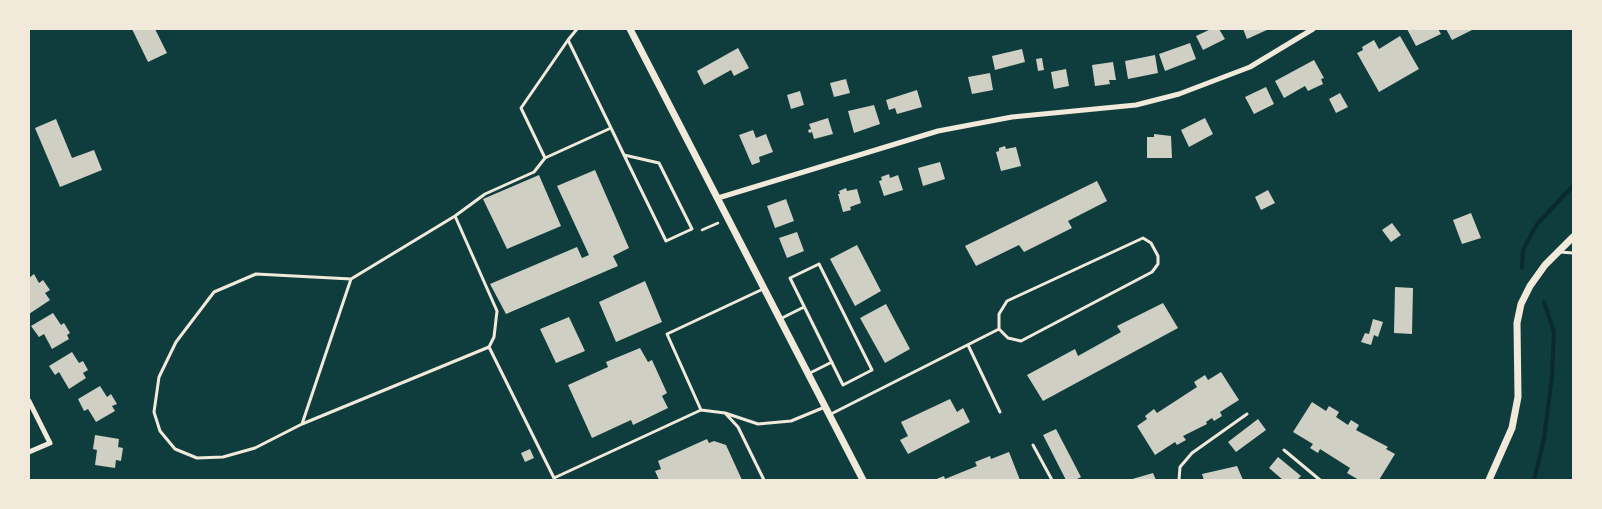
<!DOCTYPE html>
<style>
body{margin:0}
#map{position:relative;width:1602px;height:509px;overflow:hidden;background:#0f3d3e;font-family:"Asap Condensed",sans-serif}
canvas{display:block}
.frame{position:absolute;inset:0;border:30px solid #f1e9da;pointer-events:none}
</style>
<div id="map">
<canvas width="1602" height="509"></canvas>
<div class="frame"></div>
</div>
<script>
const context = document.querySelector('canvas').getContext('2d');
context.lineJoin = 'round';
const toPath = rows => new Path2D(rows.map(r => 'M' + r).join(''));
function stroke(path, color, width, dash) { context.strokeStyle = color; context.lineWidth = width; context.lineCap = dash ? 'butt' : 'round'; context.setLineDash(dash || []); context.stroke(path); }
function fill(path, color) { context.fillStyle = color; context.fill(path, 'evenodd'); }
stroke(toPath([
 [1522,267,1523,250,1537,224,1573,186],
 [1534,480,1544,439,1552,376,1554,332,1544,302]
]), '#0a2a2b', 4);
fill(toPath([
 [132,29,155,29,167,53,148,62],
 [1211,29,1219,29,1225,39,1203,50,1196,36],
 [1243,29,1269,29,1247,39],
 [1407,29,1438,29,1441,34,1416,46],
 [1446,29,1474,29,1452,40],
 [1400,36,1419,69,1379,92,1357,53,1363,50,1362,47,1374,40,1379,49],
 [1190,43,1196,59,1165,71,1159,54],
 [738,48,749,68,734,76,731,70,704,85,697,71],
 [1022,49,1025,62,995,70,992,56],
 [1155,55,1158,73,1128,79,1125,61],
 [1042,58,1044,70,1038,71,1036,59],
 [1314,60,1324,78,1321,79,1323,84,1308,91,1305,86,1284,98,1275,81],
 [1113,62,1116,80,1109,80,1110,84,1095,86,1092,65],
 [1066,69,1069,86,1054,89,1051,72],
 [990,73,993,90,972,94,968,77],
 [846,79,850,93,834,97,830,83],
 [1266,87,1274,104,1254,114,1245,97],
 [917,90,922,107,897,114,895,108,889,110,886,100],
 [800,91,804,105,791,109,787,95],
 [1340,93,1348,107,1336,113,1329,99],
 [874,105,880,124,854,133,848,111],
 [828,118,833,134,814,139,812,132,809,133,808,130,811,129,809,124],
 [1205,118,1213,134,1189,147,1181,130],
 [56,119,72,158,94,150,102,170,60,187,35,128],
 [753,130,756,138,766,134,773,152,759,157,760,162,752,165,739,135],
 [1154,134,1171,136,1172,158,1147,158,1147,137,1154,137],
 [1005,146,1006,149,1016,147,1021,166,1001,171,996,152,999,151,999,148],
 [940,162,945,179,923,186,918,168],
 [595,170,629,248,613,256,618,266,506,314,490,284,577,247,582,258,589,255,557,186],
 [889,174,890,178,898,175,903,190,884,196,879,181,882,180,881,177],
 [539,175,561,226,507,249,483,199],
 [1097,181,1107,201,1068,221,1072,228,1024,252,1019,245,976,266,965,246],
 [846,188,847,191,857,189,861,203,850,207,851,210,843,212,838,194,840,194,839,191],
 [1268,190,1275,203,1261,210,1255,197],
 [786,199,794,221,775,228,767,206],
 [1471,213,1481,238,1462,244,1453,220],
 [1392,223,1401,235,1391,242,1382,230],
 [797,232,804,251,787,258,779,238],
 [857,245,881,291,855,306,830,259],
 [34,274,39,283,43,280,50,290,45,293,50,300,29,314,29,278],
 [645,281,662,322,616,342,599,302],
 [1395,287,1413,288,1412,334,1394,333],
 [1163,303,1178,328,1043,401,1027,375,1075,349,1078,356,1121,332,1117,326],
 [886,304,910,349,885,363,860,318],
 [53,313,61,325,64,323,70,333,67,335,69,339,52,349,44,334,39,337,31,326],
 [569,317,585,351,556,363,540,329],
 [1373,319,1383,322,1378,337,1374,335,1371,345,1361,342,1365,333,1369,334],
 [640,348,648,362,652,360,667,393,662,396,668,408,633,425,631,420,592,438,568,385,608,367,606,362],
 [72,352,79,363,83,361,88,370,83,373,86,378,69,389,59,372,55,375,49,366],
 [1221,372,1239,400,1220,412,1222,416,1214,421,1212,418,1206,422,1207,424,1183,436,1186,440,1177,445,1175,442,1155,455,1137,426,1147,419,1145,416,1154,409,1157,413,1197,387,1194,382,1205,375,1208,380],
 [100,386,107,397,111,394,117,404,112,406,115,411,96,422,88,409,84,411,78,399],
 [950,399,957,412,963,408,970,422,908,454,900,440,908,436,901,422],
 [1312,402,1326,411,1329,406,1339,412,1336,417,1348,425,1351,420,1359,425,1356,430,1388,447,1386,449,1395,454,1379,480,1359,480,1347,473,1350,468,1320,449,1318,453,1310,448,1313,444,1293,432],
 [1258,419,1266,430,1236,452,1228,442],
 [1056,429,1081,477,1075,480,1066,480,1043,435],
 [95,435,119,439,118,447,123,448,121,461,116,460,115,468,95,465,97,450,93,449],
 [707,439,709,443,714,441,726,445,742,480,659,480,655,471,661,469,658,461],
 [530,449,534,458,525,462,521,453],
 [1009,452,1020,480,934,480,944,476,945,479,977,466,975,462,990,456,991,459],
 [1278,457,1301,476,1297,480,1283,480,1269,468],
 [1237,466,1243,480,1204,480,1202,474],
 [1153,473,1156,480,1129,480]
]), '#cfcfc3');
stroke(toPath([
 [702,230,718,223]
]), '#f1e9da', 2.5);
stroke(toPath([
 [577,29,568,40,611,128,624,155,666,241,692,229,659,163,624,155],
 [568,40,521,108,545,158,611,128],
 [455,216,497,311,494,337,489,347,302,424,351,279,455,216,485,194,534,172,545,158],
 [1560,252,1573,253],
 [819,264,872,370,843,385,790,278,819,264],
 [763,289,667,334,701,410,725,413,738,427,764,480],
 [780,319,804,307],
 [968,345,1000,412],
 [489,347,554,478,701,410],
 [808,374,832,362],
 [725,413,758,424,791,421,825,407],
 [829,415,999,329,999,314,1007,301,1143,238,1151,243,1158,256,1158,264,1152,272,1021,341,1008,338,999,329],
 [302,424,255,448,223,457,197,458,175,449,160,431,154,412,159,377,176,342,214,292,256,274,351,279],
 [1033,445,1052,480],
 [1284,450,1320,480],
 [1179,480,1180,467,1192,453,1247,414]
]), '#f1e9da', 3);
stroke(toPath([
 [718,198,938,131,1012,117,1136,105,1179,94,1250,67,1313,29],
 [29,401,50,443,29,452]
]), '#f1e9da', 5);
stroke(toPath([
 [630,29,863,480],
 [1489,480,1512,428,1518,397,1517,323,1521,304,1530,286,1545,265,1573,237]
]), '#f1e9da', 7);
</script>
